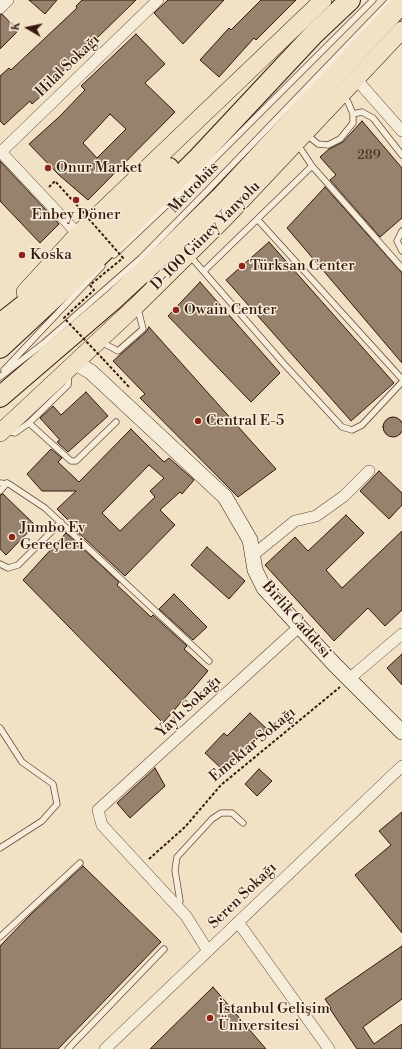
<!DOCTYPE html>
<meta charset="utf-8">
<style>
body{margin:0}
#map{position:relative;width:402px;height:1049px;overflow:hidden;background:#f1e2c6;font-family:"Libre Bodoni",serif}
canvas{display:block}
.north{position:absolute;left:8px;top:8px;width:40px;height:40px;-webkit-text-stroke:3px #f6ecda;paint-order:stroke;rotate:279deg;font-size:11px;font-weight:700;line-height:16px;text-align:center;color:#36190c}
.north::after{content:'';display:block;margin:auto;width:14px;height:18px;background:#36190c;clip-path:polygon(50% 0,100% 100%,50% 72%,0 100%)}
</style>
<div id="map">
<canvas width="402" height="1049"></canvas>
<div class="north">K</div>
</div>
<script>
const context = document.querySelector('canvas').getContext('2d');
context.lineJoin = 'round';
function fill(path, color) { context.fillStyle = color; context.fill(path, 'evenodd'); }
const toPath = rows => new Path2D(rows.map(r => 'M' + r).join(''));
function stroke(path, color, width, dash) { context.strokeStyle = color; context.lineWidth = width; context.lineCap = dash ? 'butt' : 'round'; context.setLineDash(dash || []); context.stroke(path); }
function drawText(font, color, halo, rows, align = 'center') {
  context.font = font + ' "Libre Bodoni",serif'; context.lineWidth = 3; context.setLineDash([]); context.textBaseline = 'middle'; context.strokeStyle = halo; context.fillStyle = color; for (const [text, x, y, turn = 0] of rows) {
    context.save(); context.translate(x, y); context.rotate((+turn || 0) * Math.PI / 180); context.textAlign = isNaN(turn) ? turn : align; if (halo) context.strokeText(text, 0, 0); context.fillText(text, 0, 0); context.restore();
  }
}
const building = toPath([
 [29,0,57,0,45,14,29,0],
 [82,0,136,0,59,75,62,77,32,104,30,101,4,125,0,121,0,76,9,68,11,70,77,8,76,6,82,0],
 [168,0,224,0,183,44,154,13,168,0],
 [261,0,296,0,256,40,254,38,219,77,200,60,229,28,231,30,261,0],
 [2,14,18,31,0,49,0,15,2,14],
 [136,34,165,64,145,83,175,112,88,200,59,175,29,144,59,117,85,90,81,86,136,34],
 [110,114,126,129,97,158,83,143,110,114],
 [362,121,402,168,402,218,380,237,330,180,336,175,320,157,329,149,343,142,362,121],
 [0,161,59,224,40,243,0,201,0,161],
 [325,187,402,273,402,363,287,228,325,187],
 [269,242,394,383,351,421,226,280,269,242],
 [200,282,280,373,251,402,168,316,200,282],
 [149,327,276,469,238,497,140,398,145,394,113,361,146,332,149,327],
 [86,392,108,416,68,452,57,442,60,440,40,418,53,406,61,415,86,392],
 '383 427a10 10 0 1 1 20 0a10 10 0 1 1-20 0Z',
 [131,429,164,462,169,458,194,480,182,494,180,492,160,510,175,525,125,576,72,527,73,525,57,509,76,491,42,491,27,474,51,449,62,458,58,462,79,482,131,429],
 [149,465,164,478,150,491,155,497,120,531,102,513,149,465],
 [379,471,402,493,402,505,389,519,360,491,379,471],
 [3,494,35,525,6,555,0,549,0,495,3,494],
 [346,515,364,533,326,570,342,588,402,531,402,610,385,626,368,608,334,641,265,565,295,537,308,551,346,515],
 [66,533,119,582,117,585,151,617,153,615,187,646,184,649,208,671,163,723,23,580,66,533],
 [207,547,245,581,229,599,191,565,207,547],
 [174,594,207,627,193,640,159,609,174,594],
 [402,654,402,685,387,668,402,654],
 [250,713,267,729,254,742,252,741,224,771,205,753,224,733,227,736,250,713],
 [155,768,165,786,130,818,117,803,155,768],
 [259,769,272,781,257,796,245,784,259,769],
 [402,812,402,933,355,875,391,845,379,831,402,812],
 [83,866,161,942,58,1049,0,1049,0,946,30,915,83,866],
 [402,946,402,999,363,1027,374,1044,402,1024,402,1049,357,1049,330,1009,331,1008,325,999,402,946],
 [213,987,266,1049,150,1049,213,987]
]);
fill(building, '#97826d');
stroke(building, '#36190c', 1);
const lane = toPath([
 [353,114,362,112,373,118,402,155],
 [306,134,318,144,328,145,340,139,353,123,353,114,348,102,342,95],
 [298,145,312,166,402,268],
 [258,220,402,379],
 [402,231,397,241,402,251],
 [114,255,185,188,373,0],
 [190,256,284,364,342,427,352,430,362,425,402,382],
 [205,270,312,166],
 [101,342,118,351,143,329,138,309],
 [4,370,102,266],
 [0,377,44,343,141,258,208,190,391,0],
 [29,423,71,461,76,461,116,422],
 [6,431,15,433,29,423,68,385,69,374],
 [0,483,9,484,45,508,209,661],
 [0,491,7,483],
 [0,564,8,568,18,565,61,522],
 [0,728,22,762,53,784,57,804,42,821,0,848],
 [177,906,180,901,175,870,177,857,212,819,221,813,232,813,243,823],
 [0,937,80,863],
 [68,1049,164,949]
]);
const street = toPath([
 [0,8,8,0],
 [356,79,402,131],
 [0,151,78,234],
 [0,153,158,0],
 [253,555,295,521,316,516,344,496,369,471],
 [349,679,402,634],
 [238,922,329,1049],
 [208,951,186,916,102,825,98,810,300,626],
 [105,1049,402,766]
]);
const secondary = toPath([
 [76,363,91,372,225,497,250,540,255,570,264,588,334,664,402,732]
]);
const primary = toPath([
 [25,292,78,234,323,0],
 [0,433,137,305,224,219,402,30]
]);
const highway = toPath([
 [0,324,23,306,169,168],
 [0,348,102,253,198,158,314,34,350,0],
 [0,397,113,300,169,248,220,198,402,3]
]);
stroke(lane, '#654b3a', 7);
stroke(street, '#654b3a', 12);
stroke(secondary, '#36190c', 16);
stroke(primary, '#36190c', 18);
stroke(highway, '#36190c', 22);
stroke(toPath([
 [49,187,55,181,82,211],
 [103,359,130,388],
 [149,859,185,827,221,785,340,687]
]), '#36190c', 2, [3, 2]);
stroke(lane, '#f6ecda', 5.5);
stroke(street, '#f6ecda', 11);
stroke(secondary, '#f6ecda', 15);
stroke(primary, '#f1e2c6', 17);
stroke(highway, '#f1e2c6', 20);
stroke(toPath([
 [82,211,123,258,90,285,94,290,64,318,103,359]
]), '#36190c', 2, [3, 2]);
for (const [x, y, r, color] of [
 [48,168,4,"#8f2418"],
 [76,200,4,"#8f2418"],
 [22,255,4,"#8f2418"],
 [242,266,4,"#8f2418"],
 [176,310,4,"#8f2418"],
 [198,421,4,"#8f2418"],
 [12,537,4,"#8f2418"],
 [210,1018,4,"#8f2418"]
]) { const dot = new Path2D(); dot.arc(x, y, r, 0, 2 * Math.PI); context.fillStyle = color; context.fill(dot); stroke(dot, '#f6ecda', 1.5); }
drawText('13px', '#4e3324', null, [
 ["289",369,156]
]);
drawText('15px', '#36190c', '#f6ecda', [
 ["Hilal Sokağı",68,66,-44],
 ["Metrobüs",194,188,-46],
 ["D-100 Güney Yanyolu",206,236,-45],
 ["Birlik Caddesi",296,620,49],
 ["Yaylı Sokağı",189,707,-43],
 ["Emektar Sokağı",253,745,-40],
 ["Seren Sokağı",243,896,-44]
]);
drawText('15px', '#36190c', '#f6ecda', [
 ["Onur Market",56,168],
 ["Enbey Döner",76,215,"center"],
 ["Koska",30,255],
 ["Türksan Center",250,266],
 ["Owain Center",184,310],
 ["Central E-5",206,421],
 ["Jumbo Ev",20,528],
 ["Gereçleri",20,545],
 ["İstanbul Gelişim",218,1009],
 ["Üniversitesi",218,1026]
], 'left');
</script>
